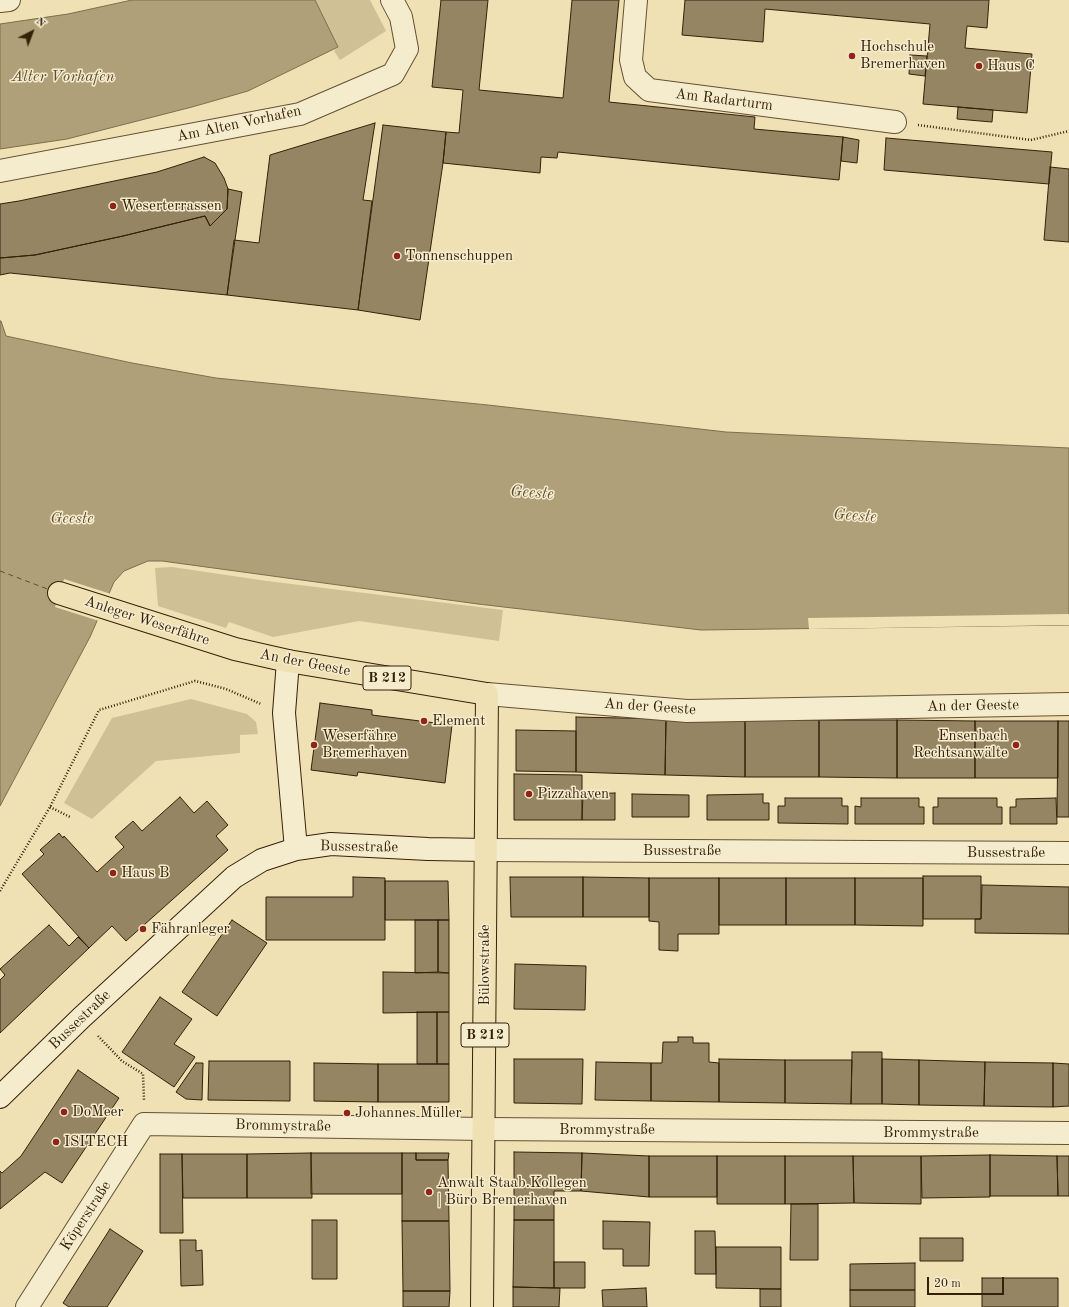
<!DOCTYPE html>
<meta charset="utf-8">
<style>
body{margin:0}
#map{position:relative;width:1069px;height:1307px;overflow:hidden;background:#efe1b3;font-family:"Old Standard TT",serif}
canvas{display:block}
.north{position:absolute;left:12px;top:12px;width:40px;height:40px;-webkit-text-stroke:3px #f5ecce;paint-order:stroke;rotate:42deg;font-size:11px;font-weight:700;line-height:16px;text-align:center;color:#35210a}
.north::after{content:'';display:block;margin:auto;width:14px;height:18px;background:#35210a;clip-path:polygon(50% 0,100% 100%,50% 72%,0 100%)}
.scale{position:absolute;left:927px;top:1277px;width:77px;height:18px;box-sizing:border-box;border:2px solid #35210a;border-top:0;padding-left:5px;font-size:12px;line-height:14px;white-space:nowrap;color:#35210a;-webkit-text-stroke:3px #f5ecce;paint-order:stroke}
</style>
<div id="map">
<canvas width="1069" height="1307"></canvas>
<div class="north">N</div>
<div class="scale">20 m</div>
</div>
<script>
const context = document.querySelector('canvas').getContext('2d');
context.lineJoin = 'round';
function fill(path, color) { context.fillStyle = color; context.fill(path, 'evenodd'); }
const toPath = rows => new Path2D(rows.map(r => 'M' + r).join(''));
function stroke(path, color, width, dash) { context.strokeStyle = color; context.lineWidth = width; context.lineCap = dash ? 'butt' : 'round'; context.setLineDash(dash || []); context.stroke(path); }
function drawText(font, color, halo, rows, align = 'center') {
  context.font = font + ' "Old Standard TT",serif'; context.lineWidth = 3; context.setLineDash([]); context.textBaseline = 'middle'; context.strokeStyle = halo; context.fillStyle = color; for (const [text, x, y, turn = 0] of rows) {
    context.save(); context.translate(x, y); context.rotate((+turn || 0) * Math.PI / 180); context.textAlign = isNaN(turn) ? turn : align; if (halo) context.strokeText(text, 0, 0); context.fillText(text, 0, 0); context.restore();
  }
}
fill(toPath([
 [315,0,370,0,386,31,340,60,334,51,338,47],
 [172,567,267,581,503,610,499,641,359,621,273,637,229,622,226,628,158,606,155,568],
 [191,699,247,714,256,722,258,734,240,735,240,753,156,761,92,819,64,803,112,718]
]), '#cfc096');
const water = toPath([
 [132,0,315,0,338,47,248,91,192,107,67,139,0,149,0,24,68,14,132,0],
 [0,321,1,321,6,336,132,363,216,378,488,405,726,432,1069,448,1069,625,701,630,478,604,162,561,148,561,124,571,114,582,90,637,0,806,0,321]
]);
fill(water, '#b0a07a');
stroke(water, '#7f6d4d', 1);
fill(toPath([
 [64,579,111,594,99,621,55,607],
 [1069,614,1069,625,809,629,808,618]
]), '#efe1b3');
stroke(toPath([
 [0,571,50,590]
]), '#604d31', 1, [5, 4]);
const building = toPath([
 [441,0,488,0,479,90,563,98,572,0,619,0,609,102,755,117,754,129,843,137,839,180,558,152,557,158,541,157,540,173,443,163,446,132,459,133,463,90,432,87,441,0],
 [685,0,989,0,987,28,967,26,965,48,1032,54,1027,113,923,104,930,24,765,9,763,42,682,35,685,0],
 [910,55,927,56,925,76,909,74,910,55],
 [958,107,993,110,992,122,957,119,958,107],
 [375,123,363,200,372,201,358,310,227,295,234,240,259,243,270,155,375,123],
 [383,125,446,132,443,163,420,320,358,310,383,125],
 [843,137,859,140,857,163,841,161,843,137],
 [886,138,1052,152,1049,184,884,170,886,138],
 [204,157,215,163,224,178,228,189,227,209,210,226,205,216,123,236,35,255,0,258,0,204,19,201,157,172,204,157],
 [1050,167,1069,169,1069,242,1044,240,1050,167],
 [228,189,242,192,227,295,10,273,0,275,0,258,35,255,123,236,205,216,210,226,227,209,228,189],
 [320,703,372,710,372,715,452,725,445,783,358,772,357,776,311,770,320,703],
 [576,717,666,719,665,775,576,772,576,717],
 [666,719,745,720,745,777,665,775,666,719],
 [745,720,819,720,819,777,745,777,745,720],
 [819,720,897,720,897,778,819,777,819,720],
 [897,720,975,721,975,778,897,778,897,720],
 [975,721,1058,721,1058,778,975,778,975,721],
 [1058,721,1069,721,1069,817,1057,817,1058,721],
 [516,730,576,731,576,772,516,771,516,730],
 [514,774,582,775,582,820,514,820,514,774],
 [615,793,615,820,582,820,583,794,615,793],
 [632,794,689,795,689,817,632,817,632,794],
 [763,794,763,803,769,803,769,820,707,820,707,795,763,794],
 [180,797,194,813,207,801,228,825,216,836,228,850,126,941,112,926,89,948,22,874,44,854,40,850,59,833,63,838,64,836,97,872,124,847,115,837,133,821,142,831,180,797],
 [785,798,842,798,842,806,848,806,848,824,778,823,778,806,785,806,785,798],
 [861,798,919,798,919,807,924,807,924,824,855,824,855,806,861,807,861,798],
 [938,798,997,798,997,807,1002,807,1002,824,933,824,933,807,938,807,938,798],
 [1056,798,1057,824,1010,824,1010,807,1016,807,1016,799,1056,798],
 [923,876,981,876,981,919,923,919,923,876],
 [353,877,385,878,385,940,266,940,266,897,353,897,353,877],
 [510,877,583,877,583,917,511,917,510,877],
 [583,877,649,878,649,917,583,917,583,877],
 [649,878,719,878,719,934,678,934,678,951,659,950,659,922,649,921,649,878],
 [719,878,786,878,786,925,719,925,719,878],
 [786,878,855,878,855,925,786,925,786,878],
 [855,878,923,878,923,926,855,925,855,878],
 [385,881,448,881,449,920,385,920,385,881],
 [982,885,1069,887,1069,934,975,933,975,919,981,919,982,885],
 [232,920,267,943,217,1016,182,992,232,920],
 [415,920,438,920,438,972,415,973,415,920],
 [438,920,449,920,449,973,438,972,438,920],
 [49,925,69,946,78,937,89,948,0,1033,0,980,5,975,0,969,49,925],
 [515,964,586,966,585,1010,514,1009,515,964],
 [383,972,449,973,449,1012,383,1013,383,972],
 [160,997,192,1019,174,1044,195,1057,174,1087,122,1052,160,997],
 [417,1012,437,1012,437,1064,417,1064,417,1012],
 [437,1012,449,1012,449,1064,437,1064,437,1012],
 [678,1037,693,1037,693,1043,709,1043,709,1062,719,1063,719,1102,651,1101,651,1063,662,1063,663,1042,678,1042,678,1037],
 [852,1052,882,1052,882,1104,851,1104,852,1052],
 [514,1059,583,1059,582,1104,514,1103,514,1059],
 [719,1059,785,1060,785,1103,719,1102,719,1059],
 [882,1059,919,1060,919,1105,882,1104,882,1059],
 [785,1060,852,1060,851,1104,785,1103,785,1060],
 [919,1060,985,1062,984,1106,919,1105,919,1060],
 [209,1061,290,1061,290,1101,208,1100,209,1061],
 [596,1062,651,1063,651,1101,595,1100,596,1062],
 [985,1062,1053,1063,1053,1107,984,1106,985,1062],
 [196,1063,203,1063,202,1100,186,1099,176,1092,196,1063],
 [314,1063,378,1064,378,1102,314,1101,314,1063],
 [1053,1063,1069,1064,1069,1106,1053,1107,1053,1063],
 [378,1064,449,1064,449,1102,378,1102,378,1064],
 [78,1070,119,1098,62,1183,45,1172,0,1209,0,1171,2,1173,21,1156,78,1070],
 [514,1152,582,1153,581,1191,554,1191,554,1220,514,1220,514,1152],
 [311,1153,402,1153,402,1194,311,1194,311,1153],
 [311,1153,312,1198,247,1198,247,1154,311,1153],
 [402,1153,416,1153,416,1160,448,1160,449,1221,402,1221,402,1153],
 [416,1153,449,1153,448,1160,416,1160,416,1153],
 [582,1153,649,1156,649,1197,581,1191,582,1153],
 [160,1154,182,1154,183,1233,160,1233,160,1154],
 [182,1154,247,1154,247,1198,183,1198,182,1154],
 [990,1155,990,1197,922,1198,921,1156,990,1155],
 [990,1155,1057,1156,1058,1196,990,1196,990,1155],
 [649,1156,717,1156,717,1197,649,1197,649,1156],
 [717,1156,785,1156,785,1204,717,1204,717,1156],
 [785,1156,853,1156,854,1203,785,1204,785,1156],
 [853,1156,921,1156,921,1204,854,1203,853,1156],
 [1057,1156,1069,1156,1069,1196,1058,1196,1057,1156],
 [791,1204,818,1204,818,1260,790,1260,791,1204],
 [312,1220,337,1220,337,1279,312,1279,312,1220],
 [514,1220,554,1220,554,1288,513,1287,514,1220],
 [402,1221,449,1221,450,1291,403,1291,402,1221],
 [603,1221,650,1222,649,1266,623,1266,623,1249,603,1249,603,1221],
 [110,1229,143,1251,107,1307,69,1307,63,1303,110,1229],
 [695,1231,715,1231,716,1274,695,1274,695,1231],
 [920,1238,963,1238,963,1261,920,1261,920,1238],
 [180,1240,196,1240,196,1251,202,1250,203,1285,181,1286,180,1240],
 [716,1247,781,1247,781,1289,716,1288,716,1247],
 [554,1262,585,1262,585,1288,554,1288,554,1262],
 [915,1263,915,1290,850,1290,850,1264,915,1263],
 [982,1278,1058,1278,1058,1307,982,1307,982,1278],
 [513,1287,560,1288,559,1307,513,1307,513,1287],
 [646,1288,647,1307,603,1307,602,1290,646,1288],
 [760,1289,781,1289,781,1307,760,1307,760,1289],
 [850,1290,915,1290,915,1307,850,1307,850,1290],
 [403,1291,450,1291,449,1307,403,1307,403,1291]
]);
fill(building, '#968562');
stroke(building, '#35210a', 1);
const street = toPath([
 [636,0,631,60,635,77,649,90,895,122],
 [0,1,9,0],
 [0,171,300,114,393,74,407,49,401,17,392,0],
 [487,694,687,711,1069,704],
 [486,850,1069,853],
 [27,1307,144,1124,484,1129,1069,1133]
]);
const secondary = toPath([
 [288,661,284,713,296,849],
 [0,1097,81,1018,234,877,262,860,296,849,331,844,428,849,486,850]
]);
const primary = toPath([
 [59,593,235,649,288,661,487,694,482,1307]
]);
stroke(street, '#645134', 24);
stroke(secondary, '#35210a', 24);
stroke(primary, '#35210a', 24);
stroke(toPath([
 [918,125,1031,140,1069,131],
 [50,807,70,817],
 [0,891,50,807,99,710,195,681,226,689,261,704],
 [98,1036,122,1061,143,1074,144,1100]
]), '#35210a', 2.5, [1, 2]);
stroke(street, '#f5ecce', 22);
stroke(secondary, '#f5ecce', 22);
stroke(primary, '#efe1b3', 22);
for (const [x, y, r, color] of [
 [852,56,4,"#8f2418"],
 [979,66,4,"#8f2418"],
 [113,206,4,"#8f2418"],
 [397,256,4,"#8f2418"],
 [424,721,4,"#8f2418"],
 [314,745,4,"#8f2418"],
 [1016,745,4,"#8f2418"],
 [529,794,4,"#8f2418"],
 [113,873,4,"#8f2418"],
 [143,929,4,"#8f2418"],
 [64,1112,4,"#8f2418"],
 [347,1113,4,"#8f2418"],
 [56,1142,4,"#8f2418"],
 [429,1192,4,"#8f2418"]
]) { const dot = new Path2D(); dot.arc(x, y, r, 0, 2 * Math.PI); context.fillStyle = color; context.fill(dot); stroke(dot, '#f5ecce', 1.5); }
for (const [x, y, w] of [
 [387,678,48],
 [485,1035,48]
]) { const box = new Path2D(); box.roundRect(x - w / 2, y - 12, w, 24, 3); context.fillStyle = '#f5ecce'; context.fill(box); stroke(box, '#35210a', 1); }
drawText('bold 14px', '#35210a', null, [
 ["B 212",387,678],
 ["B 212",485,1035]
]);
drawText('15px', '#35210a', '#f5ecce', [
 ["Hochschule",860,47],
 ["Bremerhaven",860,64],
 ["Haus C",987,66],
 ["Weserterrassen",121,206],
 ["Tonnenschuppen",405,256],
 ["Element",432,721],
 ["Weserfähre",322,736],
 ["Bremerhaven",322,753],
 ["Ensenbach",1008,736,"right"],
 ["Rechtsanwälte",1008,753,"right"],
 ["Pizzahaven",537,794],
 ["Haus B",121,873],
 ["Fähranleger",151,929],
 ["DoMeer",72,1112],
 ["Johannes Müller",355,1113],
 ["ISITECH",64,1142],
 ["Anwalt Staab.Kollegen",437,1183],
 ["| Büro Bremerhaven",437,1200]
], 'left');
drawText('15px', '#35210a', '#f5ecce', [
 ["Am Radarturm",724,100,7],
 ["Am Alten Vorhafen",239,124,-12],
 ["Anleger Weserfähre",147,621,18],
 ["An der Geeste",305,663,11],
 ["An der Geeste",973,706,-1],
 ["An der Geeste",650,707,4],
 ["Bussestraße",359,847,1],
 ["Bussestraße",682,851],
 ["Bussestraße",1006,853],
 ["Bülowstraße",485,965,-90],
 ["Bussestraße",80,1020,-44],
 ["Brommystraße",283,1126,1],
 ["Brommystraße",607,1130],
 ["Brommystraße",931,1133],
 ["Köperstraße",86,1216,-57]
]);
drawText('italic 16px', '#604d31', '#f5ecce', [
 ["Alter Vorhafen",63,77],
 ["Geeste",532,493,4],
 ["Geeste",855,516,4],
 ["Geeste",72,519]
]);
</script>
